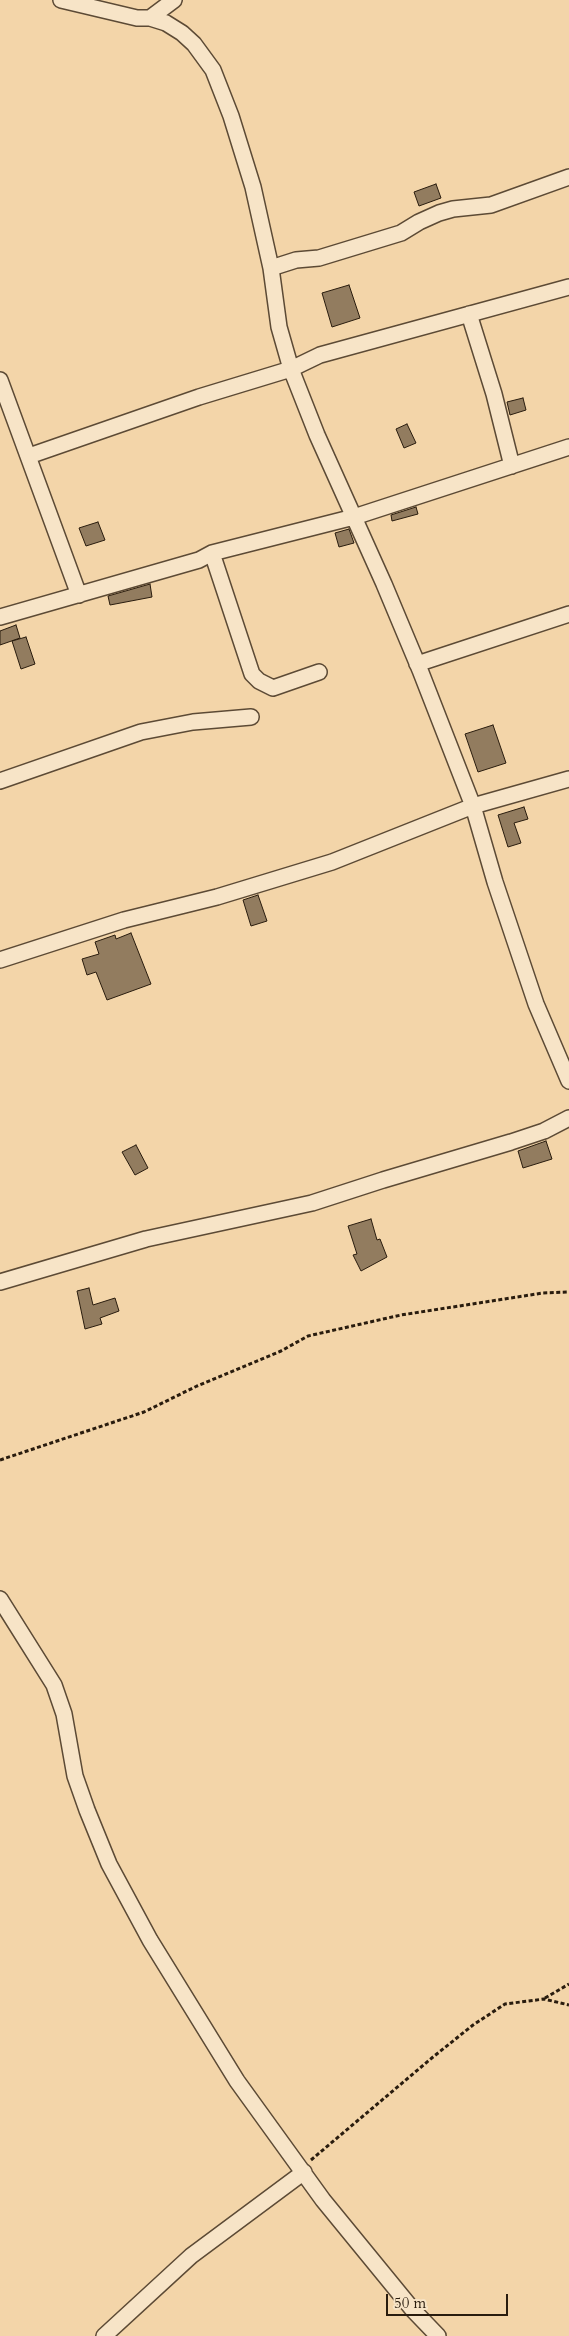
<!DOCTYPE html>
<style>
body{margin:0}
#map{position:relative;width:569px;height:2336px;overflow:hidden;background:#f3d5a9;font-family:Cardo,serif}
canvas{display:block}
.scale{position:absolute;left:386px;top:2294px;width:122px;height:22px;box-sizing:border-box;border:2px solid #291c0e;border-top:0;padding-left:6px;font-size:15px;line-height:18px;white-space:nowrap;color:#291c0e;-webkit-text-stroke:4px #f7e4c7;paint-order:stroke}
</style>
<div id="map">
<canvas width="569" height="2336"></canvas>
<div class="scale">50 m</div>
</div>
<script>
const context = document.querySelector('canvas').getContext('2d');
context.lineJoin = 'round';
function fill(path, color) { context.fillStyle = color; context.fill(path, 'evenodd'); }
const toPath = rows => new Path2D(rows.map(r => 'M' + r).join(''));
function stroke(path, color, width, dash) { context.strokeStyle = color; context.lineWidth = width; context.lineCap = dash ? 'butt' : 'round'; context.setLineDash(dash || []); context.stroke(path); }
const building = toPath([
 [436,184,441,198,419,206,414,192,436,184],
 [349,285,360,318,332,327,322,293,349,285],
 [523,398,526,410,510,415,507,402,523,398],
 [407,424,416,443,404,448,396,429,407,424],
 [416,507,418,514,392,521,391,515,416,507],
 [98,522,105,540,86,546,79,528,98,522],
 [349,529,354,543,339,547,335,533,349,529],
 [150,584,152,597,110,605,108,596,150,584],
 [16,625,20,638,0,645,0,631,16,625],
 [26,637,35,664,21,669,12,641,26,637],
 [493,725,506,763,478,772,465,734,493,725],
 [524,807,528,819,514,823,521,843,508,847,498,815,524,807],
 [258,895,267,921,251,926,243,900,258,895],
 [131,933,151,984,107,1000,96,972,87,975,82,959,99,954,95,942,115,935,116,939,131,933],
 [546,1141,552,1159,523,1168,518,1151,546,1141],
 [136,1145,148,1168,135,1175,122,1152,136,1145],
 [371,1219,377,1240,380,1239,387,1257,361,1271,353,1255,357,1254,348,1226,371,1219],
 [89,1288,93,1305,115,1298,119,1311,100,1318,102,1324,85,1329,77,1291,89,1288]
]);
fill(building, '#927c5f');
stroke(building, '#291c0e', 1);
const minor = toPath([
 [61,0,137,18,150,18,166,23,182,33,194,44,213,70,231,116,253,187,271,268,279,327,291,369,317,435,384,584,420,670,473,806,495,882,536,1004,569,1081],
 [150,18,174,0],
 [271,268,296,260,319,258,401,233,419,222,439,213,453,209,491,205,569,177],
 [469,314,494,394,512,466],
 [0,380,79,595],
 [29,456,199,397,291,369,320,355,569,287],
 [212,553,252,674,259,681,273,688,319,672],
 [0,617,199,560,212,553,354,517,569,447],
 [417,664,569,614],
 [0,781,141,732,193,722,251,717],
 [0,960,124,920,217,897,332,862,473,806,569,779],
 [0,1282,146,1239,312,1203,383,1180,511,1142,544,1131,569,1118],
 [0,1599,54,1685,64,1714,75,1776,87,1810,109,1864,150,1940,237,2081,323,2200,413,2310,438,2336],
 [104,2336,191,2256,304,2172]
]);
stroke(minor, '#5c4a35', 18);
stroke(toPath([
 [0,1460,144,1412,197,1386,281,1351,308,1336,401,1315,543,1293,569,1292],
 [545,1998,569,1984],
 [311,2160,433,2057,473,2025,505,2004,544,1999,569,2005]
]), '#291c0e', 3, [4, 2.5]);
stroke(minor, '#f7e4c7', 15);
</script>
